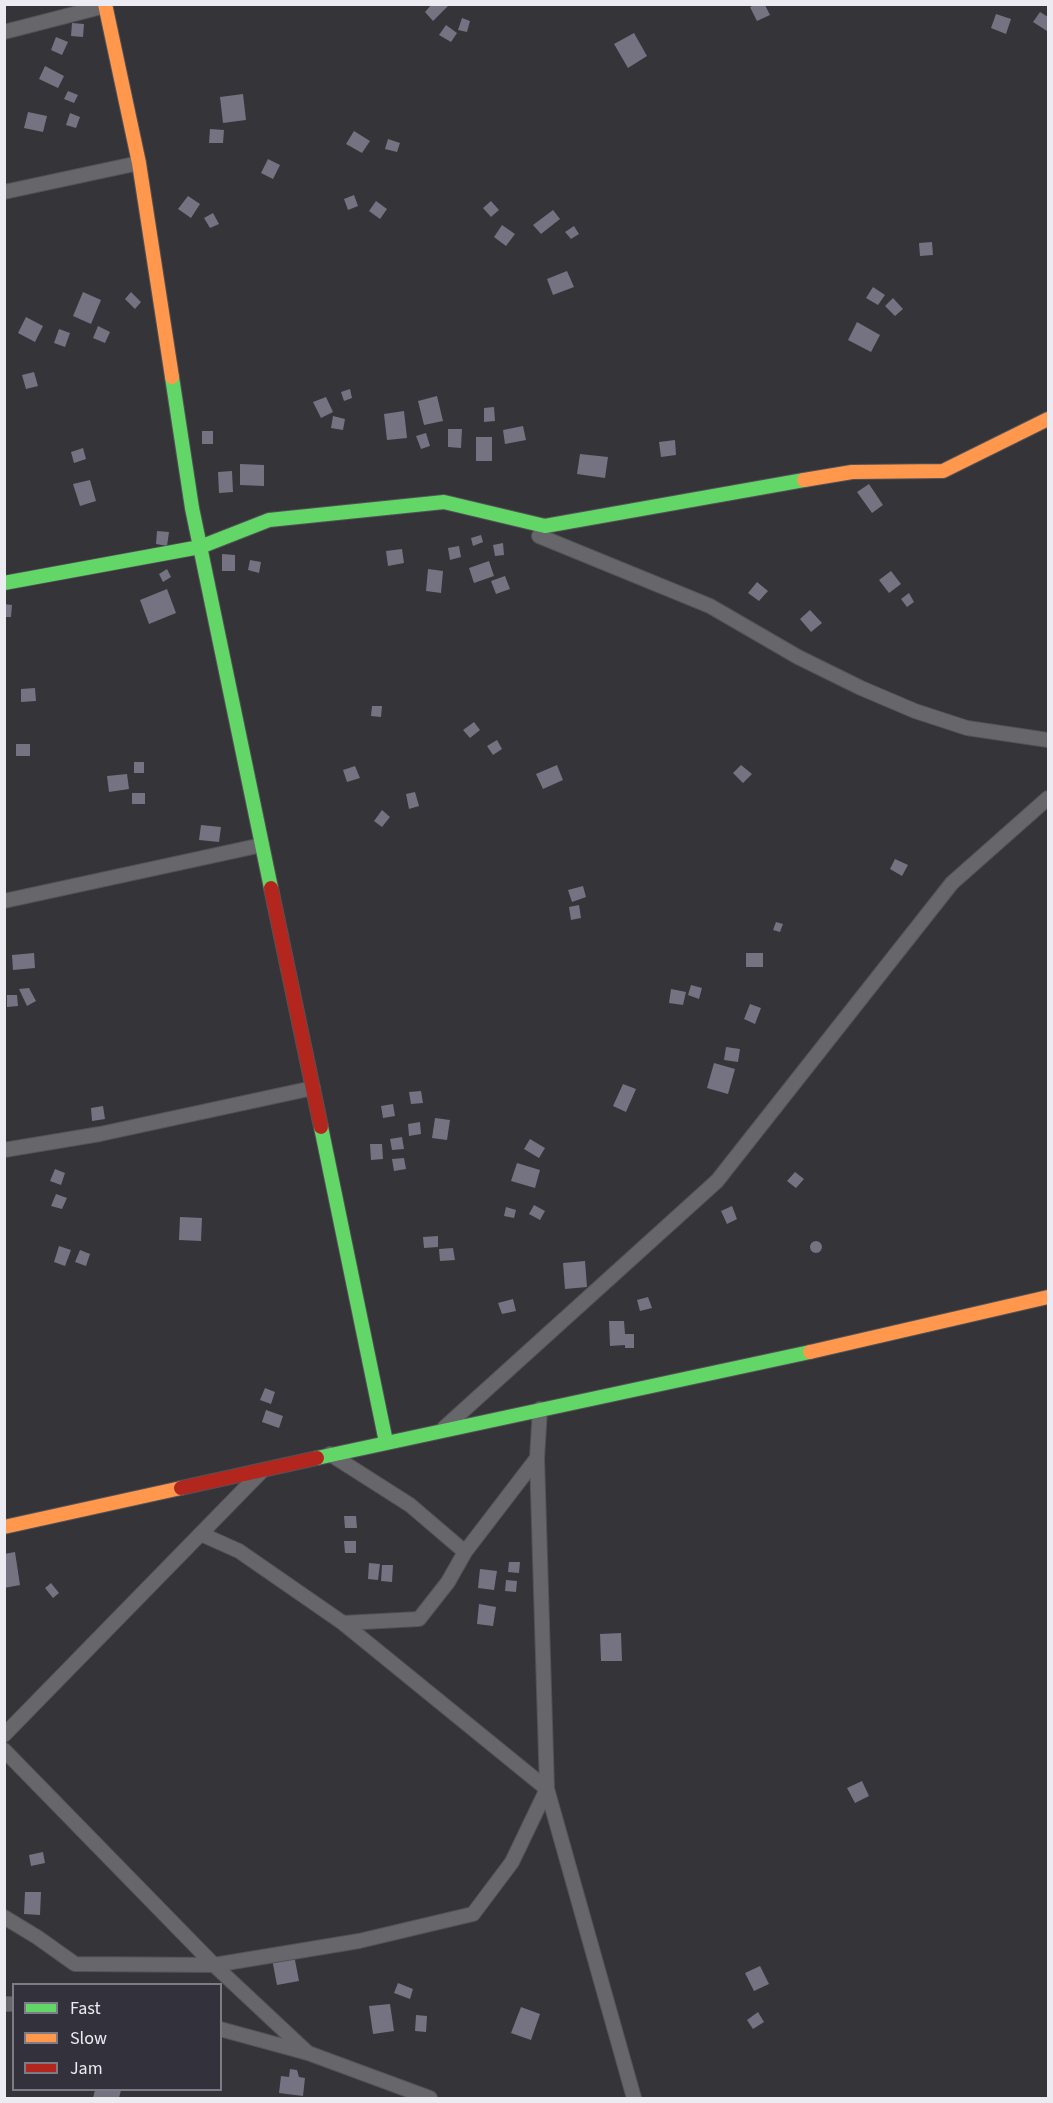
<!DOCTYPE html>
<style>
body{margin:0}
#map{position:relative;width:1053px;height:2103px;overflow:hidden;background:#343439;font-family:"Source Sans 3",sans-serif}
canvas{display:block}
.frame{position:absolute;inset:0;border:6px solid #ecebf2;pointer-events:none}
.legend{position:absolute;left:12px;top:1983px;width:210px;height:108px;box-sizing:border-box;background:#33313c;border:2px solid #7d7b85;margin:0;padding:8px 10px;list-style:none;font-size:18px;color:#ecebf2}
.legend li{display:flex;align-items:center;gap:12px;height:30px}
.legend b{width:30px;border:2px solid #7d7b85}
</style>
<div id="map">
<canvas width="1053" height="2103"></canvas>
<div class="frame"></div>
<ul class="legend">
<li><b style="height:8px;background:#63d668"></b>Fast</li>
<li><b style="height:8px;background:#ff974d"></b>Slow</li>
<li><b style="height:8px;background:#b3261e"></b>Jam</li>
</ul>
</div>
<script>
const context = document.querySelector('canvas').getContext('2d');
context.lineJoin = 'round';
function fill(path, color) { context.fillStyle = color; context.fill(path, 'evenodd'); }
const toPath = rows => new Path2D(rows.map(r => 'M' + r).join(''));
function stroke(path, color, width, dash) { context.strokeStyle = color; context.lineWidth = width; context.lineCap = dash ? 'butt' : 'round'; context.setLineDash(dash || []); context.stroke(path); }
fill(toPath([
 [432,4,448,6,433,21,425,12],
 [755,5,765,5,770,15,757,21,750,7],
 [1040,12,1048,17,1047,31,1033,22],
 [996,14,1011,19,1006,34,991,28],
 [462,18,470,21,467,32,458,30],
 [72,23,84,24,83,37,71,36],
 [446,25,457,33,451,42,439,35],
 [634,33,647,56,628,68,614,44],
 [56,37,68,42,62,55,51,50],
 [45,66,64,76,58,88,39,79],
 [68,91,78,95,74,103,64,99],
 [243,94,246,120,223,123,220,97],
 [28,112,47,116,43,132,24,128],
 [70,113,80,117,76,128,66,125],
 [210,129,224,130,223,143,209,143],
 [354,131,370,141,362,153,346,144],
 [388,139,400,143,397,152,385,149],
 [268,159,280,165,273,179,261,173],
 [354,195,358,206,348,210,344,199],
 [188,196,200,204,191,218,178,209],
 [376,201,387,209,380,219,369,211],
 [491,201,499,210,491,217,483,208],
 [553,210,560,219,541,234,533,225],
 [213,213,219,224,210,228,204,218],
 [502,225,515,234,506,246,494,237],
 [574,226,579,234,571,239,565,232],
 [932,242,933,255,920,256,919,243],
 [567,271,574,287,553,295,547,279],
 [873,287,885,295,878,305,866,298],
 [83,292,101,300,91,324,73,316],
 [131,292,141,302,135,309,125,299],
 [893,298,903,309,895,316,885,306],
 [26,317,43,326,35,342,18,333],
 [857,322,880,335,871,352,848,340],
 [98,326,110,332,105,343,93,338],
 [59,329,70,333,65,347,54,343],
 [34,372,38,386,26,389,22,375],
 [350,389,352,398,344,401,341,392],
 [437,396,443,421,424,425,418,401],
 [326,397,333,412,321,418,313,402],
 [494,407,495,421,484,422,484,408],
 [404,411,407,438,387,440,384,414],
 [333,416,345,419,343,430,331,428],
 [523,426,526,440,505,444,503,430],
 [448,429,462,429,461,448,448,447],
 [202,431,213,431,213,444,202,444],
 [426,433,430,446,421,449,416,436],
 [476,437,492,437,492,461,476,461],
 [675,440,676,455,661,457,659,442],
 [83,448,86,459,74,463,71,452],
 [580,454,608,457,605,478,577,474],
 [240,464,264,465,264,486,240,485],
 [232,471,233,492,219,493,218,472],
 [90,480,96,501,80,506,73,484],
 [869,484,883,505,872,513,857,492],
 [157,531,169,532,167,546,156,544],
 [481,535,483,542,473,546,471,538],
 [503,543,504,555,495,556,493,545],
 [459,546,461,557,450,560,448,548],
 [402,549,404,563,388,566,386,551],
 [222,554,235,555,235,571,222,571],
 [250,560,261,562,259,573,248,570],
 [489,561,494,576,474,583,469,568],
 [167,569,171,577,163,582,159,574],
 [428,569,443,571,441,593,426,591],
 [891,571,901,584,889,593,879,580],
 [505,576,510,589,496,594,491,581],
 [757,582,768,591,759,601,748,593],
 [167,589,176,613,149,624,140,600],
 [909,593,914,602,907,607,901,599],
 [4,604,12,605,11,617,4,617],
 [810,610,822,623,811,632,800,619],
 [35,688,36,701,21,702,21,689],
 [372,706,382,706,381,717,371,716],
 [474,722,480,730,470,738,463,730],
 [497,740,502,749,493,755,487,746],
 [16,744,30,744,30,756,16,756],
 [134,762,144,762,144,773,134,773],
 [557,765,563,780,543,789,536,774],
 [741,765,752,774,743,783,733,773],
 [355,766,360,778,347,782,343,770],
 [127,774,129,789,109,792,107,776],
 [415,792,419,806,409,809,406,794],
 [132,793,145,793,145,804,132,804],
 [382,810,390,817,382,827,374,821],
 [201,825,221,827,219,842,199,840],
 [895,859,908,865,902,876,890,869],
 [583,886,586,897,572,902,568,890],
 [579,905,581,918,571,920,569,907],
 [776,922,783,924,780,932,773,930],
 [34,953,35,968,13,970,12,955],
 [746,953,763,953,763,967,746,967],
 [691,985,702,988,699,999,688,995],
 [29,988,36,1001,27,1006,19,989],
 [671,989,686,992,683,1005,669,1003],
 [7,995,17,995,18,1006,7,1007],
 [750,1004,761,1008,755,1024,744,1019],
 [726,1047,740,1049,738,1062,724,1060],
 [714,1063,735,1069,728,1094,707,1088],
 [623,1084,636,1089,626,1112,613,1106],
 [421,1091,423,1103,411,1104,409,1092],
 [393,1104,395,1116,383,1118,381,1106],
 [103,1106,105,1119,92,1121,91,1108],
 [435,1118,450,1120,447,1140,432,1138],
 [420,1122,421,1134,409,1136,408,1124],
 [402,1137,404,1149,392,1150,390,1139],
 [530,1139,545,1148,539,1158,524,1149],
 [370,1144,382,1144,383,1159,371,1160],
 [404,1158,406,1169,394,1171,392,1159],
 [517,1163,540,1170,535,1188,511,1181],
 [55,1169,65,1173,61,1185,50,1181],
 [795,1172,804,1179,796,1188,787,1181],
 [56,1194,67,1198,62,1209,51,1206],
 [534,1205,545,1211,540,1220,529,1214],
 [732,1206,737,1219,727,1224,721,1211],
 [506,1207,516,1210,514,1218,504,1216],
 [180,1217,202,1218,201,1241,179,1240],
 [438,1236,438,1247,424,1248,423,1237],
 '810 1247a6 6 0 1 1 12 0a6 6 0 1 1-12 0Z',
 [59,1246,71,1250,65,1266,54,1262],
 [453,1248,455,1260,440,1261,439,1249],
 [80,1250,90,1254,86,1266,75,1262],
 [585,1261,587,1287,565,1289,563,1263],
 [648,1297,652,1308,640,1311,637,1300],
 [513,1299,516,1311,502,1314,498,1303],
 [609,1321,624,1321,625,1334,634,1334,634,1348,625,1348,625,1345,610,1346],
 [265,1388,275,1392,271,1404,260,1400],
 [266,1410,283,1416,279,1428,262,1422],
 [344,1516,356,1516,357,1528,345,1528],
 [344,1541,356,1541,356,1553,345,1553],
 [15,1552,20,1585,4,1588,4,1554],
 [509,1562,520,1562,519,1573,508,1572],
 [369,1563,380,1564,378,1580,368,1579],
 [382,1565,393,1565,392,1582,381,1581],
 [480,1569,497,1571,494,1590,478,1588],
 [506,1580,517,1581,516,1592,505,1591],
 [51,1583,59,1593,53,1598,45,1588],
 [479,1604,496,1607,493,1626,477,1624],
 [621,1633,622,1661,601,1661,600,1634],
 [862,1781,869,1796,855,1803,847,1788],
 [43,1852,45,1863,31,1866,29,1855],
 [25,1892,41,1892,40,1915,24,1914],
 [294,1955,299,1981,277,1985,272,1959],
 [760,1966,769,1984,754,1991,745,1973],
 [398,1983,413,1989,410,1999,394,1993],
 [390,2004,394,2031,373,2034,369,2006],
 [521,2007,540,2014,531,2040,511,2033],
 [758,2012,764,2022,753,2029,747,2020],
 [416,2015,427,2016,426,2032,415,2031],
 [290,2069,297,2070,299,2077,305,2078,303,2096,279,2093,281,2076,289,2077],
 [95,2090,121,2090,119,2098,93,2098]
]), '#757382');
const street = toPath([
 [4,32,105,6],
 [4,192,139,163],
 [539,536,710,606,798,657,861,688,915,711,967,728,1048,740],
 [4,901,262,845],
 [4,1150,100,1134,313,1088],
 [444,1428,717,1181,952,883,1048,798],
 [201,1534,239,1551,343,1623,419,1619,448,1582,465,1552,410,1505,330,1454],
 [465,1552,537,1458,540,1409],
 [343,1623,547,1789,634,2098],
 [4,1735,262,1471],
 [4,1750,214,1965,359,1941,473,1914,512,1862,547,1789,537,1458],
 [4,1917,37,1937,75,1964,214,1965,308,2053],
 [4,2004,14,2004],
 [220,2029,308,2053,430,2098]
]);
const fast = toPath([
 [172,377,192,508,271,888],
 [4,583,200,547,269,520,444,502,545,526,804,480],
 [321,1127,386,1442],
 [317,1458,810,1352]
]);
const slow = toPath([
 [105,4,139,163,172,377],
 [804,480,852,472,943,471,1048,419],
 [810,1352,1048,1297],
 [4,1527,181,1488]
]);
const jam = toPath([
 [271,888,321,1127],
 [181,1488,317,1458]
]);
stroke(street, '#525257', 16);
stroke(fast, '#525257', 16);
stroke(slow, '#525257', 16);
stroke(jam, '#525257', 16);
stroke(street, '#67666b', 14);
stroke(fast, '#63d668', 14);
stroke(slow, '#ff974d', 14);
stroke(jam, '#b3261e', 14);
</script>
